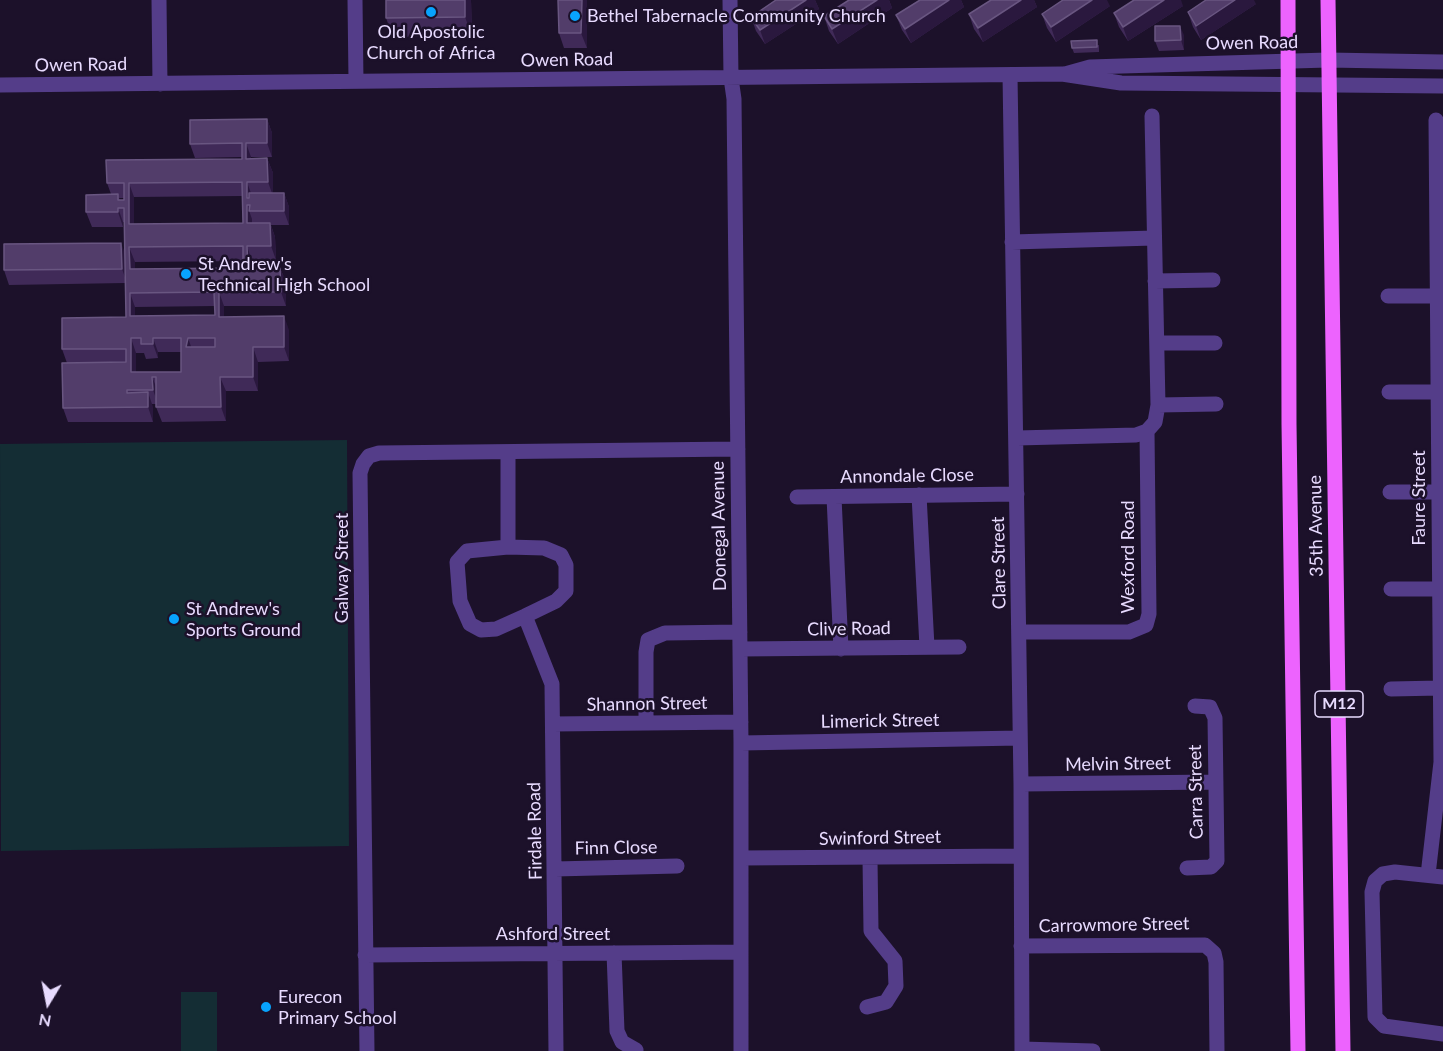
<!DOCTYPE html>
<style>
body{margin:0}
#map{position:relative;width:1443px;height:1051px;overflow:hidden;background:#1c112a;font-family:Lato,sans-serif}
canvas{display:block}
.north{position:absolute;left:18px;top:973px;width:60px;height:60px;-webkit-text-stroke:4px #1c112a;paint-order:stroke;rotate:190deg;font-size:16px;font-weight:700;line-height:24px;text-align:center;color:#e8dbff}
.north::after{content:'';display:block;margin:auto;width:21px;height:27px;background:#e8dbff;clip-path:polygon(50% 0,100% 100%,50% 72%,0 100%)}
</style>
<div id="map">
<canvas width="1443" height="1051"></canvas>
<div class="north">N</div>
</div>
<script>
const context = document.querySelector('canvas').getContext('2d');
context.lineJoin = 'round';
function fill(path, color) { context.fillStyle = color; context.fill(path, 'evenodd'); }
const toPath = rows => new Path2D(rows.map(r => 'M' + r).join(''));
function stroke(path, color, width, dash) { context.strokeStyle = color; context.lineWidth = width; context.lineCap = dash ? 'butt' : 'round'; context.setLineDash(dash || []); context.stroke(path); }
function drawText(font, color, halo, rows, align = 'center') {
  context.font = font + ' Lato,sans-serif'; context.lineWidth = 5; context.setLineDash([]); context.textBaseline = 'middle'; context.strokeStyle = halo; context.fillStyle = color; for (const [text, x, y, turn = 0] of rows) {
    context.save(); context.translate(x, y); context.rotate((+turn || 0) * Math.PI / 180); context.textAlign = isNaN(turn) ? turn : align; if (halo) context.strokeText(text, 0, 0); context.fillText(text, 0, 0); context.restore();
  }
}
fill(toPath([
 [347,440,349,846,1,851,0,444],
 [181,992,217,992,217,1051,181,1051]
]), '#142d34');
stroke(toPath([
 [159,0,160,84],
 [355,0,356,81],
 [730,0,731,78,734,99,741,743,741,1051],
 [1065,74,1090,67,1122,66,1328,60,1443,62],
 [1010,75,1021,784,1022,1051],
 [0,85,1062,74,1121,83,1443,86],
 [1012,242,1154,238],
 [1155,281,1213,280],
 [1388,296,1437,296],
 [1157,343,1215,343],
 [1389,392,1438,392],
 [1158,405,1216,404],
 [1017,438,1136,435,1147,431,1155,422,1158,405,1152,116],
 [1390,492,1439,492],
 [919,495,927,647],
 [797,497,1017,494],
 [834,497,841,649],
 [508,547,544,548,561,555,566,565,566,591,556,601,525,616,496,629,481,630,470,624,460,601,457,562,467,551,508,547],
 [508,547,508,453],
 [1391,589,1440,589],
 [525,616,552,684,556,1051],
 [1019,632,1129,632,1146,625,1149,614,1147,431],
 [740,649,959,647],
 [1391,689,1440,688],
 [646,723,646,652,648,640,665,633,740,632],
 [553,724,741,722],
 [741,743,1020,738],
 [1021,784,1216,782],
 [741,858,1020,856],
 [1187,868,1211,867,1217,861,1215,718,1210,707,1195,706],
 [555,869,677,866],
 [1428,875,1441,762,1436,120],
 [1443,877,1395,872,1383,874,1375,881,1372,892,1375,1017,1384,1026,1443,1034],
 [1021,946,1205,945,1214,953,1216,962,1217,1051],
 [614,953,617,1031,622,1042,636,1050],
 [365,955,740,952],
 [867,1007,886,1002,896,986,895,961,871,931,870,859],
 [1022,1049,1093,1051],
 [367,1051,360,473,363,464,369,456,379,453,738,449]
]), '#543d89', 15);
stroke(toPath([
 [1288,0,1289,424,1298,1051],
 [1328,0,1343,1051]
]), '#ed63fe', 15);
fill(toPath([
 [386,0,471,0,472,36,393,37,386,18],
 [587,0,587,48,564,48,559,33],
 [776,0,815,0,819,9,765,44,756,31,751,17],
 [849,0,889,0,892,8,838,44,829,31,824,16],
 [920,0,961,0,964,7,911,43,902,30,896,15],
 [991,0,1034,0,1037,7,983,42,974,29,969,14],
 [1256,4,1201,40,1193,27,1188,12],
 [1110,6,1056,42,1047,28,1042,14],
 [1183,6,1128,41,1119,27,1114,13],
 [1184,35,1184,50,1159,51,1155,41],
 [1099,45,1099,52,1074,53,1072,48],
 [267,119,272,133,272,157,251,157,251,159,267,158,273,173,273,193,284,193,289,207,289,225,271,225,275,237,276,260,252,261,253,268,280,268,286,282,286,306,224,306,224,317,289,330,289,361,258,362,258,391,226,391,226,421,162,422,156,407,156,404,152,404,153,422,68,422,63,408,67,363,62,349,126,317,125,283,9,285,4,270,125,253,125,222,123,222,123,227,92,227,86,212,111,194,107,183,242,159,242,157,195,158,190,144],
 [242,196,243,223,134,224,134,197],
 [119,198,124,198,124,200,120,200],
 [243,261,243,268,135,269,135,262],
 [215,306,215,315,135,316,135,307],
 [158,352,181,352,181,372,136,372,136,353,144,353,146,359,158,358]
]), '#402a58');
fill(toPath([
 [465,0,471,0,472,36,465,17],
 [582,0,587,0,587,48,581,33],
 [806,0,815,0,819,9,765,44,760,30],
 [877,0,889,0,892,8,838,44,832,29],
 [949,0,961,0,964,7,911,43,905,29],
 [1021,0,1034,0,1037,7,983,42,978,28],
 [1092,0,1107,0,1110,6,1056,42,1051,27],
 [1164,0,1181,0,1183,6,1128,41,1123,27],
 [1235,0,1254,0,1256,4,1201,40,1196,26],
 [1180,26,1184,35,1184,50,1181,40],
 [267,119,272,133,272,157,267,143],
 [246,143,251,157,252,173,246,159],
 [267,158,273,173,273,196,268,182],
 [247,182,252,196,252,212,247,198],
 [129,183,134,197,134,238,129,224],
 [284,193,289,207,289,225,284,211],
 [247,205,252,219,252,237,247,223],
 [118,208,123,222,123,227,118,212],
 [270,223,275,237,276,260,271,246],
 [121,243,127,258,127,283,122,269],
 [247,246,252,261,253,282,248,268],
 [129,247,135,262,135,284,130,269],
 [280,268,286,282,286,306,281,292],
 [219,292,224,306,224,331,219,317],
 [130,293,135,307,135,330,130,316],
 [284,316,289,330,289,361,284,347],
 [131,338,136,353,136,386,131,372],
 [153,338,158,352,158,358,153,344],
 [188,338,193,352,186,347],
 [253,347,258,362,258,391,253,377],
 [152,377,158,391,158,404,153,390],
 [220,377,226,391,226,421,221,407],
 [148,392,153,407,153,422,148,407]
]), '#2a183e');
const building = toPath([
 [386,0,465,0,465,17,386,18,386,0],
 [558,0,582,0,581,33,559,33,558,0],
 [776,0,806,0,760,30,751,17,776,0],
 [849,0,877,0,832,29,824,16,849,0],
 [920,0,949,0,905,29,896,15,920,0],
 [991,0,1021,0,978,28,969,14,991,0],
 [1063,0,1092,0,1051,27,1042,14,1063,0],
 [1134,0,1164,0,1123,27,1114,13,1134,0],
 [1206,0,1235,0,1196,26,1188,12,1206,0],
 [1155,26,1180,26,1181,40,1155,41,1155,26],
 [1097,40,1097,47,1072,48,1071,41,1097,40],
 [267,119,267,143,246,143,246,159,267,158,268,182,247,182,247,198,249,198,249,193,284,193,284,211,249,211,250,205,247,205,247,223,270,223,271,246,247,246,248,268,280,268,281,292,219,292,219,317,284,316,284,347,253,347,253,377,220,377,221,407,156,407,156,377,152,377,153,390,127,390,127,393,148,392,148,407,63,408,62,363,126,362,126,349,62,349,62,318,126,317,124,208,118,208,118,212,86,212,86,195,118,194,118,200,124,200,124,183,107,183,106,160,242,159,242,143,190,144,190,120,267,119],
 [242,182,243,223,129,224,129,183,242,182],
 [243,246,243,268,130,269,129,247,243,246],
 [214,292,215,315,130,316,130,293,214,292],
 [131,338,141,338,141,344,153,344,153,338,181,338,181,372,131,372,131,338],
 [188,338,215,338,215,347,186,347,188,338],
 [121,243,122,269,4,270,4,244,121,243]
]);
fill(building, '#523d6a');
stroke(building, '#695681', 1.5);
for (const [x, y, r, color] of [
 [431,12,6,"#08a3fd"],
 [575,16,6,"#08a3fd"],
 [186,274,6,"#08a3fd"],
 [174,619,6,"#08a3fd"],
 [266,1007,6,"#08a3fd"]
]) { const dot = new Path2D(); dot.arc(x, y, r, 0, 2 * Math.PI); context.fillStyle = color; context.fill(dot); stroke(dot, '#1c112a', 2); }
for (const [x, y, w] of [
 [1339,704,48]
]) { const box = new Path2D(); box.roundRect(x - w / 2, y - 13, w, 26, 4.5); context.fillStyle = '#1c112a'; context.fill(box); stroke(box, '#e8dbff', 1.5); }
drawText('bold 16px', '#e8dbff', null, [
 ["M12",1339,704]
]);
drawText('18px', '#e8dbff', '#1c112a', [
 ["Bethel Tabernacle Community Church",587,16],
 ["Old Apostolic",431,32,"center"],
 ["Church of Africa",431,53,"center"],
 ["St Andrew's",198,264],
 ["Technical High School",198,285],
 ["St Andrew's",186,609],
 ["Sports Ground",186,630],
 ["Eurecon",278,997],
 ["Primary School",278,1018]
], 'left');
drawText('18px', '#e8dbff', '#1c112a', [
 ["Owen Road",1252,43,-1],
 ["Owen Road",567,60,-1],
 ["Owen Road",81,65,-1],
 ["Annondale Close",907,476,-1],
 ["Faure Street",1419,498,-90],
 ["Donegal Avenue",719,526,-91],
 ["35th Avenue",1316,526,-91],
 ["Wexford Road",1128,557,-90],
 ["Clare Street",999,563,-91],
 ["Galway Street",342,568,-90],
 ["Clive Road",849,629,-1],
 ["Shannon Street",647,704,-1],
 ["Limerick Street",880,721,-1],
 ["Melvin Street",1118,764,-1],
 ["Carra Street",1196,792,-91],
 ["Firdale Road",535,831,-91],
 ["Swinford Street",880,838,-1],
 ["Finn Close",616,848,-1],
 ["Carrowmore Street",1114,925,-1],
 ["Ashford Street",553,934]
]);
</script>
